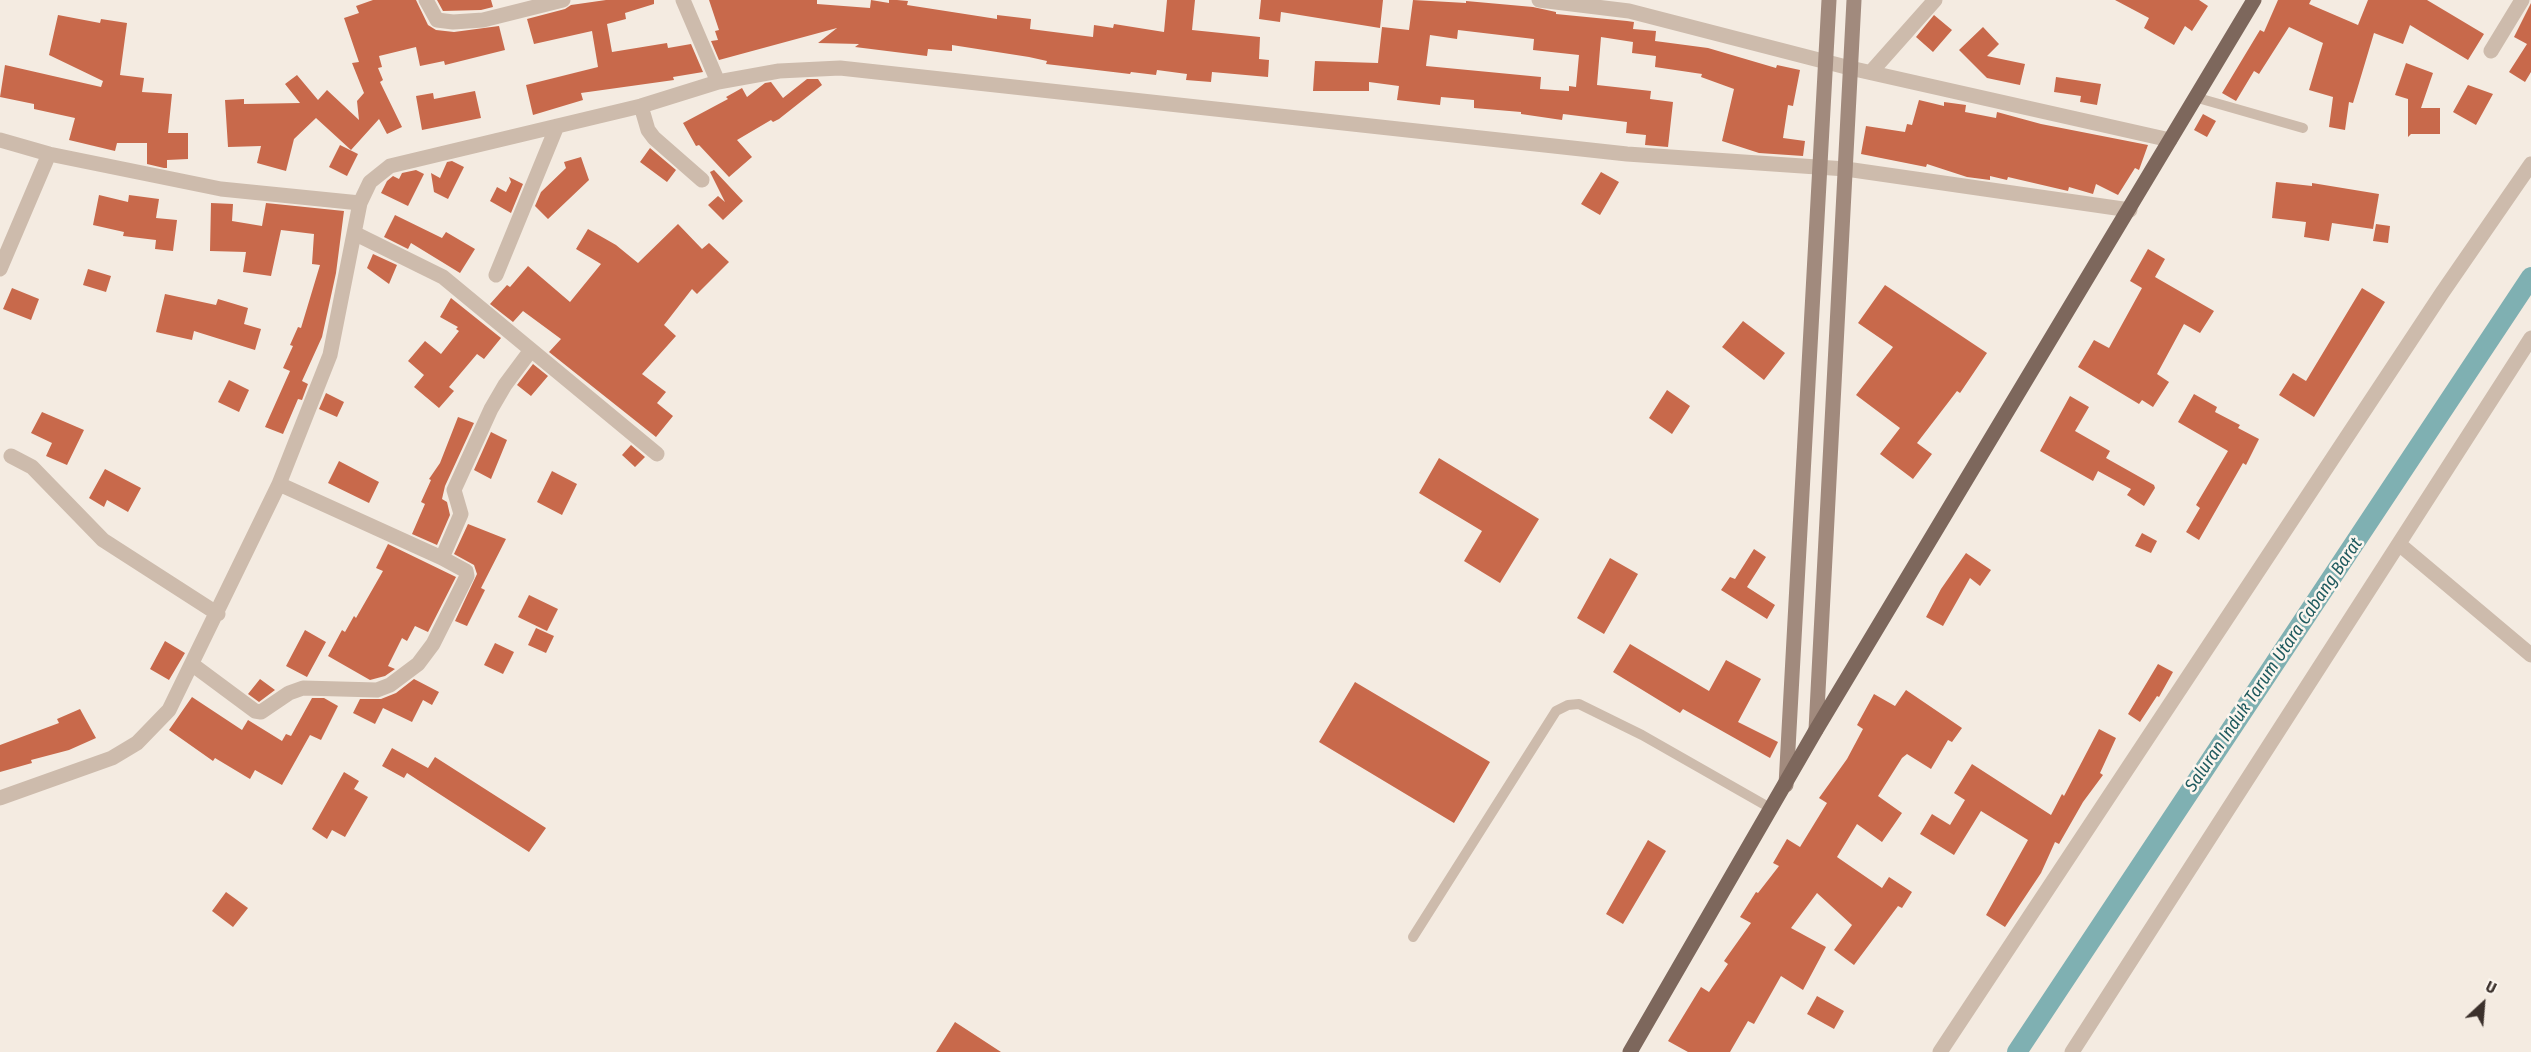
<!DOCTYPE html>
<style>
body{margin:0}
#map{position:relative;width:2531px;height:1052px;overflow:hidden;background:#f4ebe1;font-family:"Fira Sans Condensed",sans-serif}
canvas{display:block}
.north{position:absolute;left:2453px;top:974px;width:60px;height:60px;-webkit-text-stroke:4px #fbf5ee;paint-order:stroke;rotate:26deg;font-size:16px;font-weight:700;line-height:24px;text-align:center;color:#3b302b}
.north::after{content:'';display:block;margin:auto;width:21px;height:27px;background:#3b302b;clip-path:polygon(50% 0,100% 100%,50% 72%,0 100%)}
</style>
<div id="map">
<canvas width="2531" height="1052"></canvas>
<div class="north">U</div>
</div>
<script>
const context = document.querySelector('canvas').getContext('2d');
context.lineJoin = 'round';
const toPath = rows => new Path2D(rows.map(r => 'M' + r).join(''));
function stroke(path, color, width, dash) { context.strokeStyle = color; context.lineWidth = width; context.lineCap = dash ? 'butt' : 'round'; context.setLineDash(dash || []); context.stroke(path); }
function fill(path, color) { context.fillStyle = color; context.fill(path, 'evenodd'); }
function drawText(font, color, halo, rows, align = 'center') {
  context.font = font + ' "Fira Sans Condensed",sans-serif'; context.lineWidth = 5; context.setLineDash([]); context.textBaseline = 'middle'; context.strokeStyle = halo; context.fillStyle = color; for (const [text, x, y, turn = 0] of rows) {
    context.save(); context.translate(x, y); context.rotate((+turn || 0) * Math.PI / 180); context.textAlign = isNaN(turn) ? turn : align; if (halo) context.strokeText(text, 0, 0); context.fillText(text, 0, 0); context.restore();
  }
}
stroke(toPath([
 [2017,1052,2531,277]
]), '#7fb0b2', 20);
fill(toPath([
 [373,0,416,0,428,25,436,30,454,32,499,26,505,50,445,65,444,61,420,66,416,47,379,56,382,67,378,68,383,80,380,82,402,127,387,134,379,119,351,150,316,118,294,139,286,171,257,163,261,146,228,147,225,100,244,99,244,104,300,103,285,84,297,75,318,100,327,90,359,120,357,101,364,93,352,63,359,62,344,18,359,13,356,6],
 [437,0,491,0,493,7,481,10,443,11],
 [606,0,654,0,654,4,625,13,626,19,607,24,612,52,667,43,668,48,691,44,703,72,673,77,674,80,581,93,583,100,533,115,526,85,598,67,592,31,534,44,527,19,565,9,571,5],
 [709,0,817,0,817,4,870,8,871,0,889,3,889,0,897,0,908,1,907,5,997,19,997,15,1031,19,1030,29,1093,37,1094,25,1113,28,1114,24,1164,32,1167,0,1195,0,1192,30,1260,37,1259,59,1269,60,1268,77,1212,72,1211,82,1186,80,1187,74,1157,70,1156,75,1131,72,1130,74,1046,64,1047,61,1029,57,952,45,952,51,928,49,927,56,855,47,859,44,818,43,837,28,719,60,711,41,718,40,715,31,719,30],
 [1261,0,1383,0,1380,28,1281,12,1280,22,1259,19],
 [1413,0,1466,3,1466,1,1533,7,1556,12,1556,14,1627,21,1634,22,1633,29,1656,31,1655,41,1708,48,1776,68,1777,65,1800,70,1793,106,1788,105,1783,138,1805,141,1803,156,1759,153,1722,141,1734,89,1701,77,1702,74,1655,67,1656,56,1632,53,1633,42,1601,37,1597,85,1651,91,1650,99,1673,102,1668,147,1645,145,1646,135,1626,133,1627,122,1563,114,1562,120,1521,114,1521,112,1474,108,1474,100,1441,97,1440,105,1397,100,1399,86,1369,82,1369,91,1313,91,1315,61,1378,63,1382,27,1409,30],
 [1458,30,1534,39,1533,50,1579,55,1576,87,1569,86,1569,91,1540,89,1541,77,1426,66,1430,35,1457,39],
 [2115,0,2199,0,2208,6,2192,31,2185,26,2174,45,2144,28,2149,18],
 [2278,0,2311,0,2309,4,2358,25,2368,0,2427,0,2484,34,2468,60,2410,25,2403,44,2374,33,2353,103,2349,102,2345,130,2329,127,2333,97,2309,90,2323,43,2289,27,2259,74,2254,71,2236,101,2222,93,2260,30,2264,32],
 [2531,3,2531,72,2525,82,2509,72,2527,44,2514,37],
 [58,15,100,23,101,19,127,23,120,75,144,78,142,92,172,94,168,133,188,133,188,159,167,160,167,168,164,168,147,164,147,143,117,143,115,151,69,140,75,118,34,109,34,104,0,97,5,65,101,87,103,81,49,55],
 [1934,15,1952,30,1933,52,1916,37],
 [1983,27,1999,44,1987,56,2025,64,2020,85,1987,78,1959,50],
 [2406,63,2433,73,2421,108,2440,108,2440,134,2411,134,2408,137,2408,99,2395,95],
 [2056,77,2101,84,2097,105,2080,102,2081,96,2054,92],
 [807,79,818,79,822,85,779,119,773,122,771,120,737,140,752,157,729,177,699,145,696,146,683,123,728,99,726,97,742,88,747,97,765,83,771,82,783,98],
 [2468,85,2493,94,2476,125,2453,112],
 [475,91,481,118,422,130,416,96,433,93,434,99],
 [1919,100,1944,106,1944,102,1966,105,1965,112,1996,118,1997,112,2041,124,2148,145,2139,170,2135,168,2118,195,2096,184,2093,194,2069,187,2068,191,2008,177,2007,180,1990,176,1990,180,1967,177,1927,164,1926,167,1861,154,1866,126,1905,132,1907,124,1912,125],
 [2203,114,2216,121,2207,137,2194,130],
 [340,145,358,154,347,176,329,167],
 [650,148,676,170,667,182,640,162],
 [581,157,589,180,548,219,535,206,541,192,566,168,564,162],
 [452,161,464,167,448,199,434,192,431,173,440,178,447,162],
 [416,170,424,174,408,206,381,193,387,181,393,176,399,179,402,173],
 [714,170,743,201,723,220,708,205,718,196,725,202,710,172],
 [1601,172,1619,182,1600,215,1581,204],
 [509,177,523,184,511,213,490,201,497,187,506,192,511,182],
 [2276,182,2312,186,2312,183,2379,194,2373,229,2332,223,2329,241,2304,237,2306,222,2272,218],
 [99,195,128,202,129,195,159,199,156,218,177,220,173,251,155,249,156,240,123,236,124,232,93,225],
 [211,203,233,204,232,221,262,226,266,203,344,211,336,273,322,337,302,381,308,384,302,400,298,399,283,434,265,427,290,371,283,368,293,346,290,345,298,327,301,328,320,265,312,264,314,234,281,230,271,276,243,272,246,252,210,251],
 [395,215,442,238,446,232,475,249,460,273,411,243,408,249,384,237],
 [678,224,702,249,709,243,729,262,697,294,692,289,664,325,676,336,642,374,666,392,657,403,673,416,656,437,549,352,561,339,523,311,513,322,490,304,507,285,510,287,528,266,570,302,601,264,576,249,588,229,616,245,638,263],
 [2376,224,2390,226,2388,243,2373,241],
 [2148,249,2165,259,2155,277,2214,311,2200,333,2184,324,2157,374,2169,382,2153,407,2142,400,2139,404,2078,367,2094,340,2109,348,2142,288,2130,281],
 [373,254,397,265,389,284,367,268],
 [88,269,111,276,106,292,83,285],
 [1885,285,1987,353,1960,393,1957,391,1917,443,1932,454,1913,479,1880,454,1900,428,1856,395,1893,347,1858,323],
 [12,288,39,299,31,320,3,309],
 [2362,288,2385,302,2314,417,2279,395,2293,373,2306,381],
 [165,294,216,305,218,299,248,308,244,324,261,329,255,350,194,331,192,340,156,332],
 [451,298,501,338,484,359,477,354,449,387,454,391,439,408,414,387,424,375,408,361,425,341,441,354,459,331,456,329,458,327,440,317],
 [1743,321,1785,353,1764,380,1722,347],
 [533,364,548,376,531,396,517,385],
 [229,380,249,390,239,412,218,402],
 [1667,390,1690,406,1672,434,1649,418],
 [326,393,344,402,337,417,319,409],
 [2194,394,2217,407,2215,412,2240,425,2238,428,2259,439,2246,465,2243,463,2199,540,2186,532,2200,508,2196,505,2228,451,2178,422],
 [2070,396,2089,407,2075,431,2110,451,2106,458,2154,485,2155,488,2144,506,2127,495,2131,489,2098,471,2093,481,2040,451],
 [42,412,84,430,67,465,46,456,52,443,31,433],
 [458,417,474,423,445,486,442,499,447,502,450,515,437,545,412,534,425,504,421,502,431,480,429,479,440,463],
 [491,432,507,440,491,479,474,470],
 [631,445,645,457,635,467,622,455],
 [1439,458,1539,519,1500,583,1464,561,1482,531,1419,493],
 [339,461,379,482,369,503,328,483],
 [105,469,141,488,128,512,107,500,104,507,89,498],
 [552,471,577,484,562,515,537,502],
 [468,524,506,539,481,588,485,590,467,626,455,621,477,574,474,565,454,554],
 [2142,533,2157,541,2151,553,2135,546],
 [388,544,456,577,428,632,415,626,407,641,402,638,388,666,395,669,385,676,370,680,328,656,342,630,345,632,354,616,356,618,383,571,376,568],
 [1754,549,1766,557,1747,587,1775,605,1767,619,1721,590,1730,577,1735,579],
 [1966,553,1991,570,1980,586,1970,578,1943,626,1926,617,1941,589],
 [1610,558,1638,574,1604,634,1577,618],
 [529,595,558,609,547,631,518,617],
 [536,628,554,636,546,653,528,645],
 [305,630,326,642,307,677,286,666],
 [165,641,185,653,169,680,150,669],
 [495,643,514,652,503,674,484,665],
 [1630,644,1709,691,1726,660,1761,679,1738,722,1778,742,1770,758,1683,709,1680,713,1613,672],
 [2158,664,2173,672,2159,697,2157,696,2140,722,2128,714],
 [260,679,275,690,259,702,248,694],
 [414,679,439,692,432,705,423,700,412,722,383,708,375,724,353,713,360,699,381,699,396,693],
 [1355,682,1490,762,1454,823,1319,742],
 [1906,690,1962,728,1952,742,1948,740,1931,769,1907,754,1902,758,1878,796,1902,813,1882,842,1857,824,1837,857,1882,888,1889,877,1912,892,1902,908,1898,906,1854,965,1834,950,1852,925,1817,893,1791,928,1826,947,1803,990,1781,976,1754,1024,1748,1021,1730,1052,1688,1052,1668,1041,1701,987,1709,992,1728,964,1724,961,1751,923,1740,917,1756,892,1758,893,1779,866,1773,863,1787,839,1800,847,1827,803,1819,798,1847,759,1863,729,1857,725,1874,694,1895,706],
 [192,697,242,730,248,720,282,741,286,734,291,736,312,698,324,698,338,706,321,740,310,735,282,785,255,770,250,779,215,758,213,761,169,730],
 [80,709,96,738,69,750,31,760,32,763,0,772,0,745,59,723,57,719],
 [2099,729,2116,738,2100,773,2103,775,2083,802,2059,844,2055,842,2041,873,2005,927,1986,915,2028,840,1981,811,1954,855,1920,834,1932,814,1950,825,1965,800,1954,793,1972,764,2051,815,2062,794,2064,796],
 [392,748,428,768,435,757,546,828,529,852,407,773,404,778,382,766],
 [344,772,359,781,354,789,368,797,345,837,332,830,327,839,312,829],
 [1648,840,1666,851,1623,924,1606,914],
 [226,892,248,908,233,927,212,911],
 [1817,996,1844,1011,1834,1029,1807,1014],
 [955,1022,1001,1052,936,1052]
]), '#c8694b');
stroke(toPath([
 [2198,98,2303,128],
 [1413,937,1556,711,1568,705,1579,704,1642,735,1772,809]
]), '#cdbbac', 10);
stroke(toPath([
 [426,0,437,20,453,22,483,20,563,0],
 [683,0,718,82],
 [1539,0,1629,11,1850,68,2170,140],
 [2491,51,2522,0],
 [1871,72,1935,0],
 [641,106,648,130,654,138,702,180],
 [0,140,49,154,221,189,360,203,370,182,390,166,641,106,718,82,779,71,840,68,1627,154,1846,169,2130,210],
 [356,234,443,277,657,454],
 [0,269,49,154],
 [496,275,557,126],
 [11,456,32,467,103,540,218,614],
 [279,484,442,558],
 [2399,544,2531,655],
 [193,665,255,711,261,712,289,693,303,688,377,690,390,685,418,664,433,644,467,576,466,571,442,558,461,514,454,490,491,409,505,385,531,350],
 [0,798,112,758,137,743,169,710,279,484,330,355,360,203],
 [1940,1052,2442,293,2531,164],
 [2072,1052,2531,338]
]), '#cdbbac', 15);
stroke(toPath([
 [1816,730,1854,0],
 [1786,785,1829,0]
]), '#a18a7d', 15);
stroke(toPath([
 [1630,1052,1816,730,2254,0]
]), '#7d675c', 15);
drawText('italic 18px', '#1f5a5e', '#fbf5ee', [
 ["Saluran Induk Tarum Utara Cabang Barat",2274,665,-56]
]);
</script>
